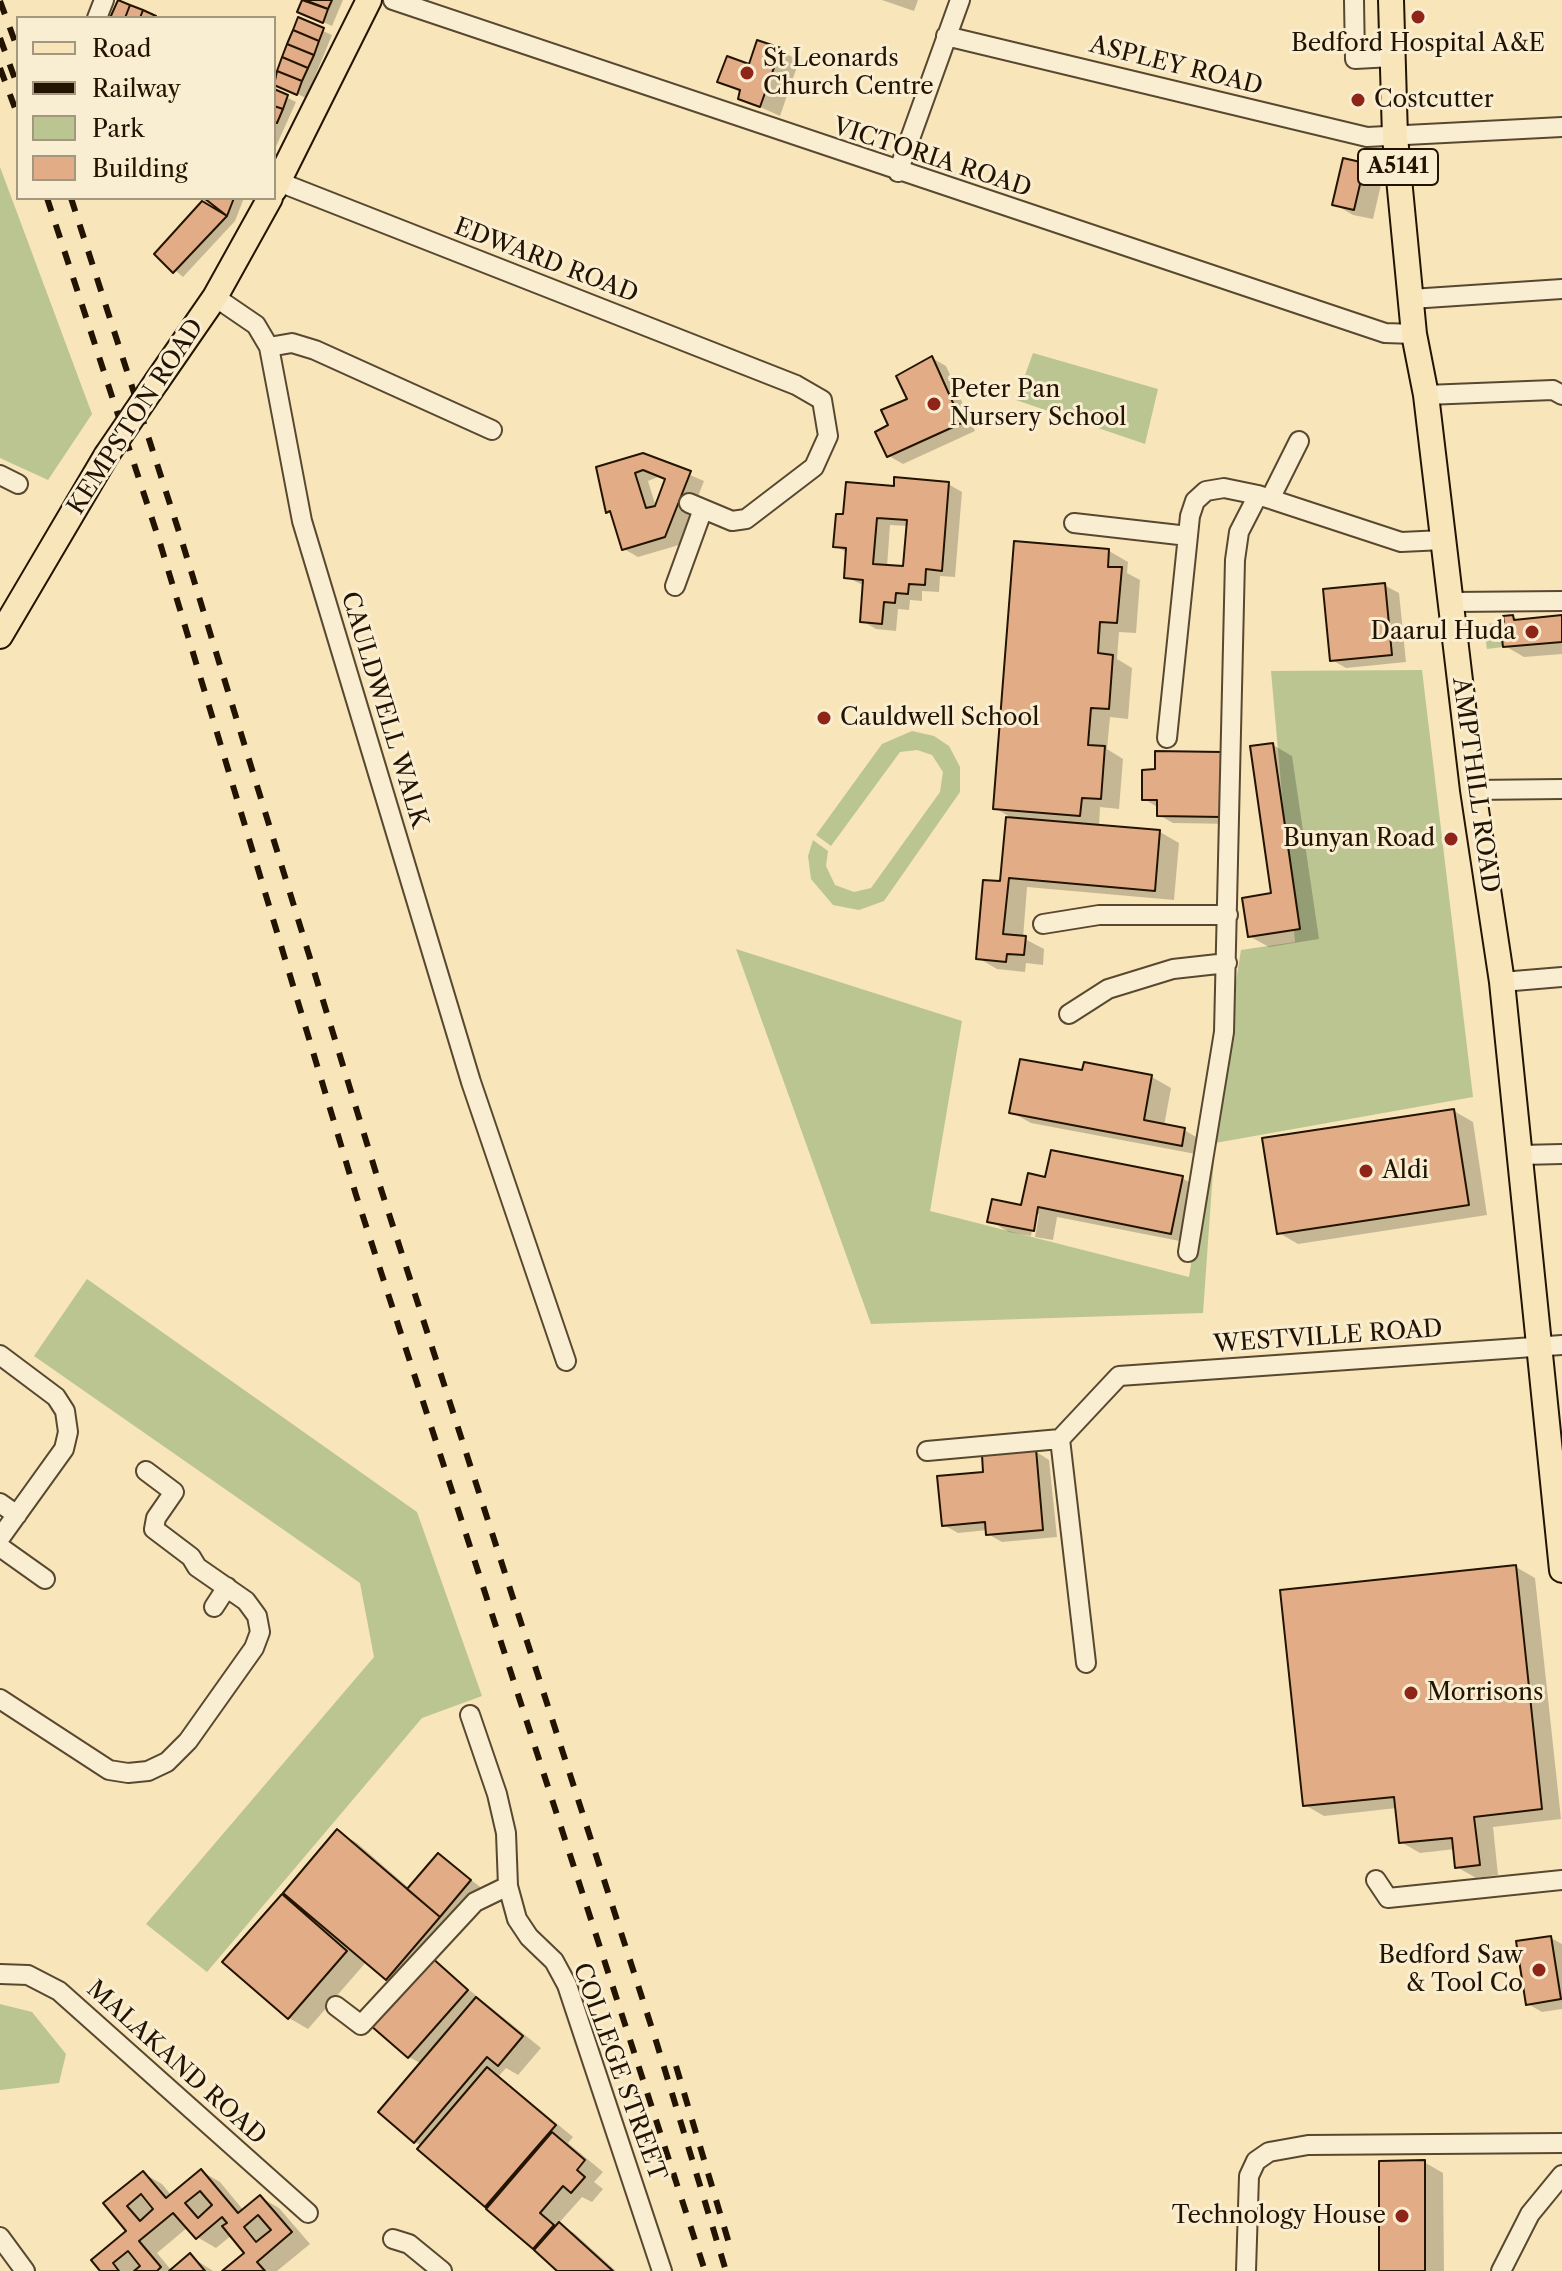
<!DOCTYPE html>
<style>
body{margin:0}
#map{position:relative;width:1562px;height:2271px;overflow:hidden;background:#f8e5ba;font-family:"Libre Caslon Text",serif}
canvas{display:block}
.legend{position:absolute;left:16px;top:16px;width:260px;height:184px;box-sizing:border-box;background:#faeed2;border:2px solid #a4977f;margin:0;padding:10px 14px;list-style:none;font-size:24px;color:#231402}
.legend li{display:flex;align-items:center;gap:16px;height:40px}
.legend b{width:40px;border:2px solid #a4977f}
</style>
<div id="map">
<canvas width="1562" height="2271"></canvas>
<ul class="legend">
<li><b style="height:10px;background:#f8e5ba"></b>Road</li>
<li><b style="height:10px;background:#231402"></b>Railway</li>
<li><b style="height:22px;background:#bac592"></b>Park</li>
<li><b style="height:22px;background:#e1ac86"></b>Building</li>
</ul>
</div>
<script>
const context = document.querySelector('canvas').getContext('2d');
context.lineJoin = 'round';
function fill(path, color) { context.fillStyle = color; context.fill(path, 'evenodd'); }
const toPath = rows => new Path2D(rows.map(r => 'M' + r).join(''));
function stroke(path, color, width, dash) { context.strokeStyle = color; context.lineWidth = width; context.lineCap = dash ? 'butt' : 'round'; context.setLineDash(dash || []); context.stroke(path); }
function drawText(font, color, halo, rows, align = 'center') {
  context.font = font + ' "Libre Caslon Text",serif'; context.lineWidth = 6; context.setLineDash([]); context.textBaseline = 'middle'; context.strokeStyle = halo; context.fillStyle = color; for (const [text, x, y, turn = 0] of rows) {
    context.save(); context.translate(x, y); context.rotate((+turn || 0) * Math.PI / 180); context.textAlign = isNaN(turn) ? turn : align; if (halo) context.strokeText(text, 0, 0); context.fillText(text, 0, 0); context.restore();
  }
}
fill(toPath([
 [0,167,92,414,48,480,0,458],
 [1033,353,1158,389,1145,444,1016,400],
 [1500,623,1503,647,1487,649,1483,624],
 [1422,670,1473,1097,1215,1143,1203,1313,871,1324,736,949,962,1021,930,1211,1189,1277,1241,950,1295,942,1271,671],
 [912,731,934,736,949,746,960,767,960,792,884,901,859,910,833,905,811,879,808,856,813,840,828,851,826,866,835,885,854,892,871,888,940,792,943,772,932,755,917,750,900,752,831,846,816,835,882,744],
 [87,1279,417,1512,482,1696,422,1718,207,1972,146,1924,374,1657,360,1583,34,1356],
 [0,2004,32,2012,66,2054,59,2083,0,2090]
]), '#bac592');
fill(toPath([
 [304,0,343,0,332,26,299,11],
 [882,0,918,0,914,11],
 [299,20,332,35,306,98,274,83],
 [780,50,799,61,780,116,740,98,742,93,720,82],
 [274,91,296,102,274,151],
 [1364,165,1383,176,1373,219,1353,215,1334,204],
 [206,198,244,198,235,221,183,277,156,254],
 [932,358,946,366,975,431,903,464,889,456,891,426],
 [643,455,704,481,679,545,638,557,624,549,613,515,608,511],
 [658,477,666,480,656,507,648,481],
 [948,484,962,492,955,577,940,576,939,592,922,591,922,601,910,600,909,610,898,609,896,631,876,629,862,621,865,586,846,577,848,553,835,546,845,516,895,488],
 [890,525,908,526,905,568,887,567],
 [1109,551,1128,562,1127,573,1140,580,1136,633,1119,632,1117,659,1132,668,1128,719,1110,717,1107,749,1123,759,1119,809,1100,807,1099,827,1160,832,1179,843,1174,900,1027,887,1023,938,1044,949,1043,965,1026,963,1025,972,997,969,978,958,1002,883,1015,820,995,808],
 [1384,585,1399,593,1406,662,1346,668,1332,660],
 [1513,617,1520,621,1562,617,1562,654,1524,657,1505,646],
 [1273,745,1292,756,1319,939,1269,947,1249,936,1273,895],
 [1144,772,1235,824,1173,823,1159,815,1159,808,1144,799],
 [1085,1065,1152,1077,1171,1088,1164,1126,1184,1130,1203,1141,1201,1155,1031,1123,1011,1112,1084,1073],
 [1454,1111,1473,1122,1487,1215,1298,1244,1279,1233],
 [1182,1178,1201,1189,1190,1243,1057,1217,1053,1240,1035,1237,1039,1214,1035,1214,1031,1236,1009,1232,990,1221,1023,1207,1047,1179],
 [1035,1451,1049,1460,1057,1537,1002,1542,988,1534,988,1530,958,1533,944,1525,985,1473],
 [1516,1567,1535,1578,1561,1819,1493,1827,1498,1875,1476,1878,1457,1867,1455,1849,1420,1853,1401,1842,1397,1808,1324,1816,1305,1805],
 [338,1832,357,1843,410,1889,439,1855,484,1890,431,1959,541,2048,518,2075,506,2068,499,2076,573,2137,568,2143,603,2172,594,2182,603,2189,592,2202,582,2197,558,2224,574,2233,616,2271,560,2271,420,2149,422,2146,415,2142,422,2064,409,2057,405,1988,367,1961,308,2029,289,2018,282,1897,300,1907],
 [1551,1938,1562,1944,1562,2009,1542,2012,1528,2004],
 [1424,2162,1443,2173,1444,2271,1381,2271],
 [201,2171,220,2182,244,2211,260,2197,279,2208,310,2244,277,2271,225,2271,247,2253,232,2235,216,2248,197,2237,188,2227,157,2253,172,2271,190,2256,213,2271,102,2271,129,2231,106,2204,143,2173,162,2184,172,2196]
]), '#0003');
const building = toPath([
 [118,0,130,5,125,18,110,18,118,0],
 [302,0,328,9,323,23,297,12,302,0],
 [305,0,332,0,328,9,305,0],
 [130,5,143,10,140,18,125,18,130,5],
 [143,10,156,16,155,18,140,18,143,10],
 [298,17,324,28,319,41,293,30,298,17],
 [293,30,319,41,314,55,287,44,293,30],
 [757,40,781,48,760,107,738,99,740,90,717,82,727,56,749,64,757,40],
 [287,44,314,55,308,68,282,57,287,44],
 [282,57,308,68,302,81,277,71,282,57],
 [277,71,302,81,297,95,274,85,277,71],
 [274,89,288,95,283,109,274,106,274,89],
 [274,106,283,109,277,123,274,122,274,106],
 [1343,158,1365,163,1354,210,1332,205,1343,158],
 [204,198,234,198,227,216,204,198],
 [202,201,227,216,173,273,154,254,202,201],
 [932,356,962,423,887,457,875,432,888,425,881,410,907,399,896,376,932,356],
 [643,453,691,471,665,537,622,550,610,511,606,513,596,467,643,453],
 [643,470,665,479,655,506,646,508,635,473,643,470],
 [894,477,949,482,942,571,926,569,925,585,909,584,908,594,896,593,895,603,884,602,882,624,860,622,863,580,844,578,846,548,833,547,836,514,843,514,846,482,894,486,894,477],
 [877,518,907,520,903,566,873,564,877,518],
 [1014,541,1109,549,1108,567,1122,567,1117,623,1100,622,1098,653,1113,655,1109,709,1091,708,1088,745,1105,746,1101,799,1082,798,1080,816,993,809,1014,541],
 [1385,583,1392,655,1330,661,1323,589,1385,583],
 [1513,615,1514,620,1562,615,1562,642,1503,647,1500,623,1504,622,1503,616,1513,615],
 [1273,743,1300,929,1248,937,1242,898,1271,893,1250,746,1273,743],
 [1155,751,1223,752,1222,817,1157,816,1157,800,1142,800,1142,770,1155,769,1155,751],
 [1006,817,1160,830,1155,891,1009,878,1003,934,1026,936,1024,955,1007,954,1006,962,976,959,983,880,1000,881,1006,817],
 [1020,1059,1082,1070,1084,1062,1152,1075,1144,1120,1185,1128,1182,1146,1009,1113,1020,1059],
 [1454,1109,1469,1205,1277,1234,1262,1138,1454,1109],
 [1051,1150,1183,1176,1171,1234,1038,1207,1034,1231,987,1222,992,1199,1021,1205,1028,1173,1045,1177,1051,1150],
 [1036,1449,1043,1530,986,1535,985,1522,942,1526,937,1476,983,1472,982,1455,1036,1449],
 [1516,1565,1542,1809,1474,1817,1480,1865,1455,1868,1452,1838,1399,1843,1394,1797,1303,1806,1280,1590,1516,1565],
 [337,1829,440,1917,386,1980,283,1893,337,1829],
 [438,1853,471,1880,440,1917,407,1889,438,1853],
 [282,1894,347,1951,288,2019,222,1962,282,1894],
 [1551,1936,1561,1999,1526,2005,1516,1941,1551,1936],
 [430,1956,468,1990,408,2058,370,2025,430,1956],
 [476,1997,523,2036,498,2066,487,2057,414,2143,378,2112,476,1997],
 [487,2067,556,2125,485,2207,417,2149,487,2067],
 [552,2132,585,2160,577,2170,585,2177,571,2193,563,2186,540,2213,554,2225,533,2249,486,2209,552,2132],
 [1425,2160,1425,2271,1379,2271,1379,2161,1425,2160],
 [201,2169,238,2213,260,2195,292,2232,257,2262,265,2271,222,2271,244,2253,222,2226,227,2223,222,2217,196,2239,173,2213,139,2241,161,2267,157,2271,134,2271,140,2266,128,2251,113,2263,119,2271,100,2271,91,2260,126,2231,103,2203,143,2171,166,2198,201,2169],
 [200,2191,212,2205,198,2218,185,2203,200,2191],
 [141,2194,153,2209,140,2221,127,2206,141,2194],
 [258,2215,271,2230,256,2242,244,2227,258,2215],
 [559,2222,613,2271,557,2271,534,2250,559,2222],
 [190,2253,205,2271,169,2271,190,2253]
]);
fill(building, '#e1ac86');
stroke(building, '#231402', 2);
const minor = toPath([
 [393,0,1385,333,1414,334],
 [1354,0,1355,59,1392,57],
 [97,18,104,0],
 [946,36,1367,137,1562,127],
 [898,172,960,0],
 [279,182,796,385,822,400,828,436,814,467,746,519,732,521,689,503],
 [215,297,256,325,269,347,302,521,471,1082,566,1361],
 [1411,299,1562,289],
 [269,347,292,343,315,350,492,430],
 [1426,395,1553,390,1562,395],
 [0,475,18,484],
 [1270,499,1299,441],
 [1074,523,1188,536],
 [675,586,703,509],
 [1452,602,1562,601],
 [1167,738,1190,516,1195,501,1206,491,1224,488,1258,495,1401,542,1443,540],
 [1473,790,1562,789],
 [1043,924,1099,915,1228,915],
 [1502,982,1562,977],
 [1069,1014,1108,989,1173,969,1227,963],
 [1521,1155,1562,1154],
 [1188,1252,1224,1032,1235,560,1239,532,1258,495],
 [0,1355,56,1397,65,1411,68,1432,64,1449,0,1538],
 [927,1451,1060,1439],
 [0,1503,17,1515],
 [0,1547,45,1579],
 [214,1607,227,1587],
 [1086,1663,1060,1439,1119,1376,1562,1345],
 [0,1699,109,1770,128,1773,148,1771,167,1762,188,1741,254,1648,260,1632,257,1616,246,1601,197,1567,191,1557,154,1529,156,1518,174,1492,146,1471],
 [470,1715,497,1794,506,1833,508,1886,517,1919,529,1937,554,1961,567,1985,662,2271],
 [1376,1880,1388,1898,1562,1880],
 [0,1974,28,1975,59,1991,308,2213],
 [336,2006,361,2025,475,1902,508,1886],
 [0,2237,25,2271],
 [393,2239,409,2244,442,2271],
 [1246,2271,1249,2176,1256,2161,1269,2152,1308,2145,1562,2143],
 [1501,2271,1530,2214,1562,2175]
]);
const major = toPath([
 [1391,0,1395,137,1414,334,1426,395,1473,790,1502,982,1562,1570],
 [274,190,369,0],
 [157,381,215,297,270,198],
 [0,636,106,456]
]);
stroke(minor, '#584830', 22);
stroke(major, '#231402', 28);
stroke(minor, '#faeed2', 18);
stroke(major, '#f8e5ba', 24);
stroke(toPath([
 [0,1,18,50],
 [0,38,15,79],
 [0,68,18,116],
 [47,198,160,543,356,1195,705,2271],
 [71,198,180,535,380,1186,657,2044,726,2271],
 [676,2066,731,2250]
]), '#231402', 6, [14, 14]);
const majorBridge = toPath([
 [106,456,157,381]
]);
stroke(majorBridge, '#231402', 28, []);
stroke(majorBridge, '#f8e5ba', 24);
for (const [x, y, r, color] of [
 [1418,17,8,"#8f2418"],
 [747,73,8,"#8f2418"],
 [1358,100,8,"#8f2418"],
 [934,404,8,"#8f2418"],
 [1532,632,8,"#8f2418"],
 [824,718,8,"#8f2418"],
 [1451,839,8,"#8f2418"],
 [1366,1171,8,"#8f2418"],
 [1411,1693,8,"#8f2418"],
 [1539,1970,8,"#8f2418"],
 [1402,2216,8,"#8f2418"]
]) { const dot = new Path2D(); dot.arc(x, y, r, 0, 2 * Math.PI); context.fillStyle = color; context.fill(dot); stroke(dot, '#faeed2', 3); }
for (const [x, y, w] of [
 [1398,167,80]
]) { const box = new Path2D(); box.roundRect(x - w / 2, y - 18, w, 36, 6); context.fillStyle = '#faeed2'; context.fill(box); stroke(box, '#231402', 2); }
drawText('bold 22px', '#231402', null, [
 ["A5141",1398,167]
]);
drawText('24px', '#231402', '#faeed2', [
 ["Bedford Hospital A&E",1418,44,"center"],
 ["St Leonards",763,59],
 ["Church Centre",763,87],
 ["Costcutter",1374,100],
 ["Peter Pan",950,390],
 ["Nursery School",950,418],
 ["Daarul Huda",1516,632,"right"],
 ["Cauldwell School",840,718],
 ["Bunyan Road",1435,839,"right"],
 ["Aldi",1382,1171],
 ["Morrisons",1427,1693],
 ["Bedford Saw",1523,1956,"right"],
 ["& Tool Co",1523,1984,"right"],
 ["Technology House",1386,2216,"right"]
], 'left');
drawText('24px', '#231402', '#faeed2', [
 ["ASPLEY ROAD",1176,66,14],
 ["VICTORIA ROAD",932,158,18],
 ["EDWARD ROAD",546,261,21],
 ["KEMPSTON ROAD",136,417,-57],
 ["CAULDWELL WALK",384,710,73],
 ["AMPTHILL ROAD",1475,785,82],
 ["WESTVILLE ROAD",1328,1337,-4],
 ["MALAKAND ROAD",176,2063,42],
 ["COLLEGE STREET",619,2072,70]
]);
</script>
